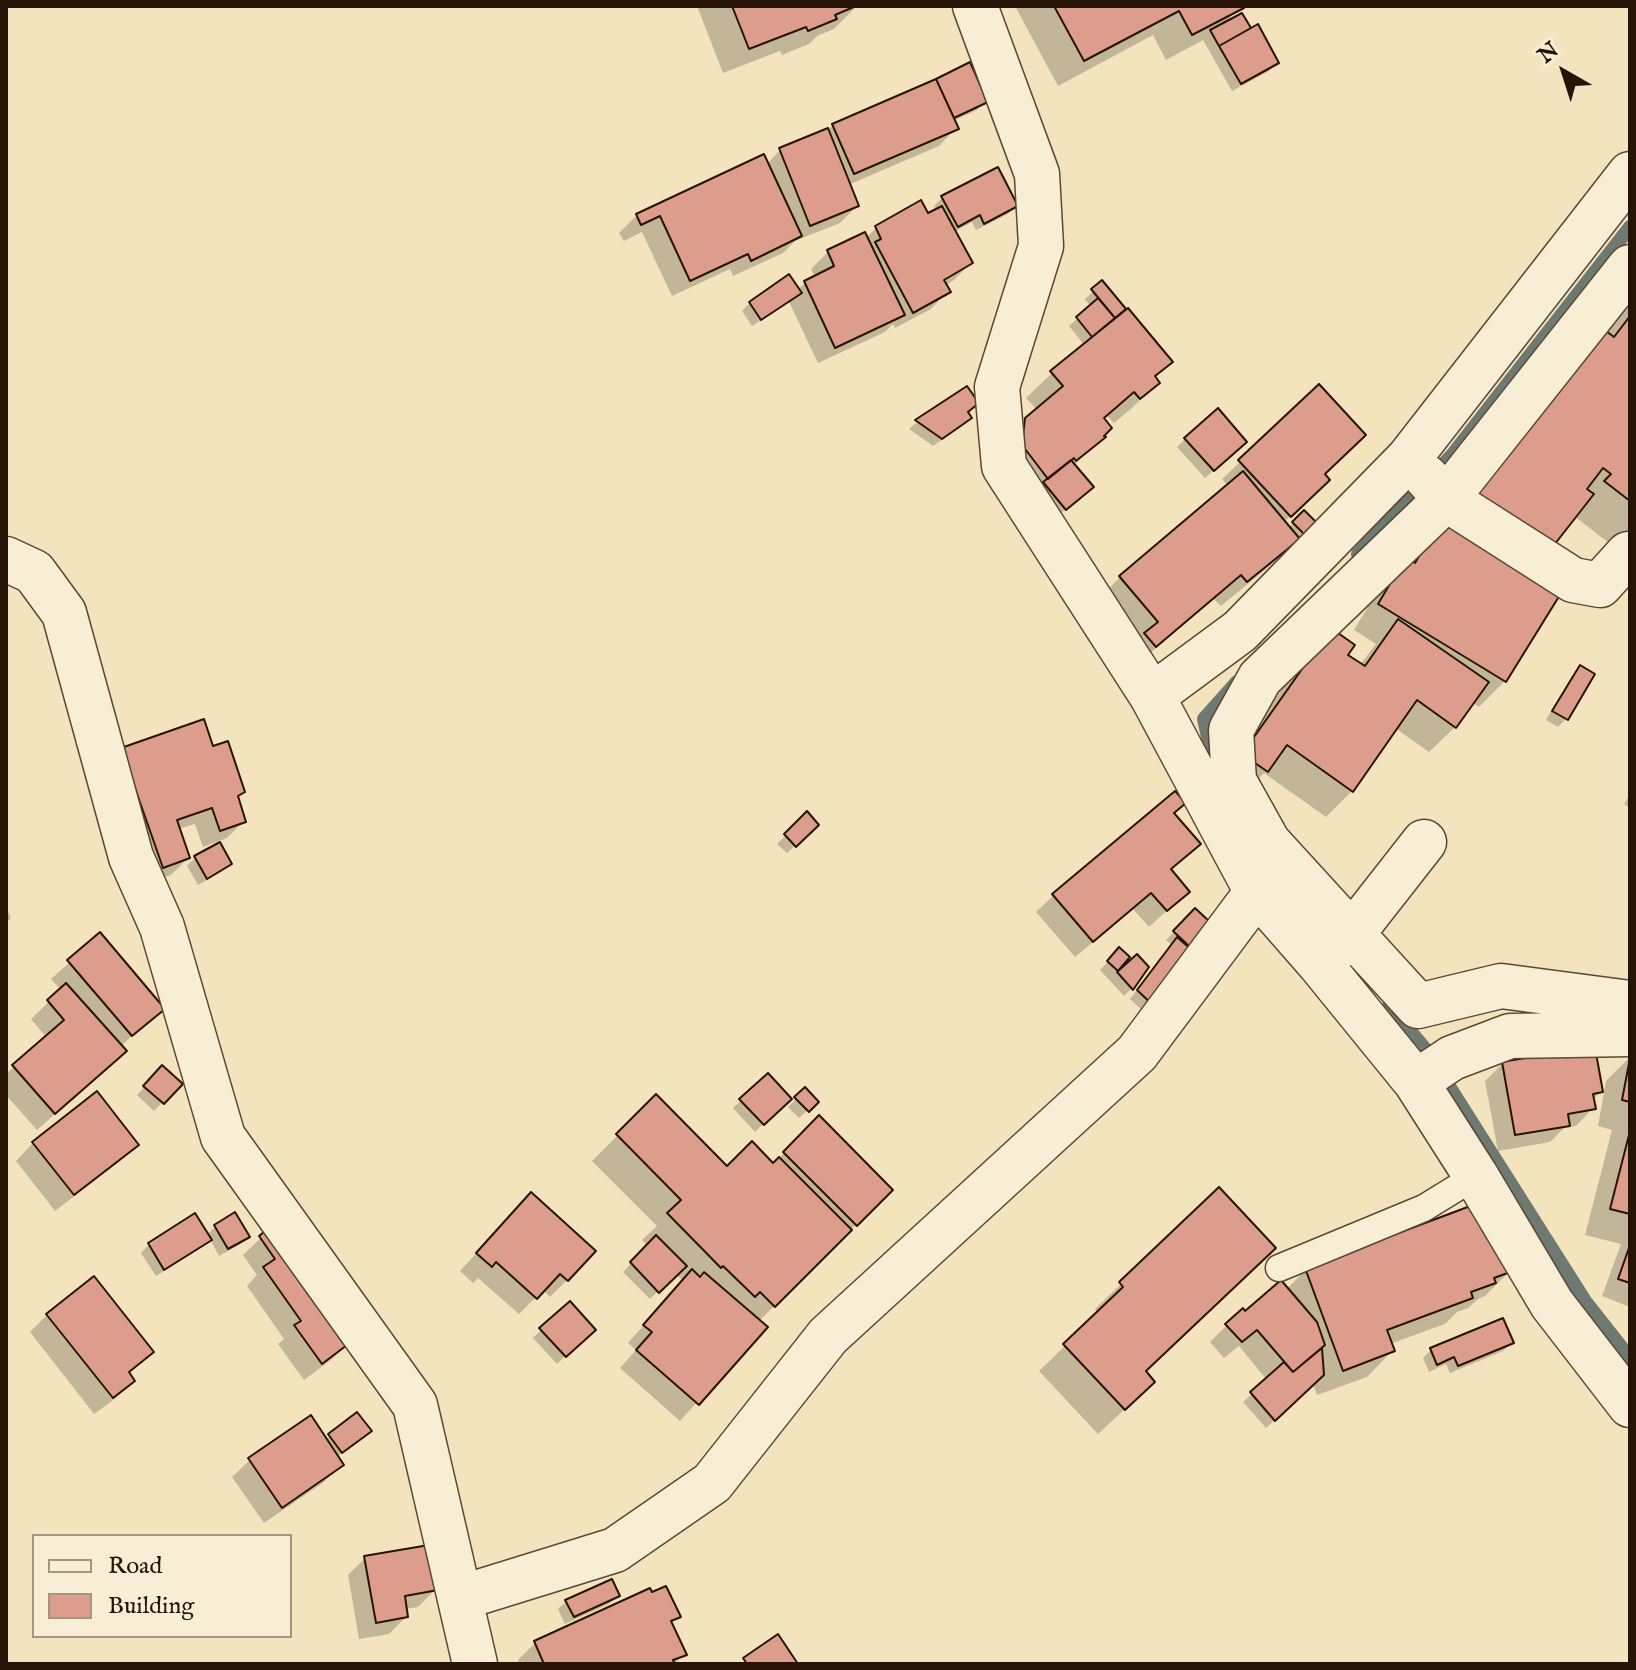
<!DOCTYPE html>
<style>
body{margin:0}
#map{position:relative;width:1636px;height:1670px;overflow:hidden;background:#f4e4be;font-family:"IM FELL English",serif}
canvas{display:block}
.frame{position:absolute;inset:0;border:8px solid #271406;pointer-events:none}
.legend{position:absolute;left:32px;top:1534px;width:260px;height:104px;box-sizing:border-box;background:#f8edd5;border:2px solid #a49682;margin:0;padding:10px 14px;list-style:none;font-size:24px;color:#271406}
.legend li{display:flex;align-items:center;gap:16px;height:40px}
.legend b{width:40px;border:2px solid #a49682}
.north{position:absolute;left:1524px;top:32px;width:80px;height:80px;-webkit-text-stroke:6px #f8edd5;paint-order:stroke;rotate:321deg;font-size:22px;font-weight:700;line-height:32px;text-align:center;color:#271406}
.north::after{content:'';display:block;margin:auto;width:28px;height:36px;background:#271406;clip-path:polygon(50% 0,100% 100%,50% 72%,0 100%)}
</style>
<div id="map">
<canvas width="1636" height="1670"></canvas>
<div class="frame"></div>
<ul class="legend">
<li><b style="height:10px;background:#f8edd5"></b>Road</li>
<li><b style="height:22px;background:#dd9d8d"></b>Building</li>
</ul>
<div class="north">N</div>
</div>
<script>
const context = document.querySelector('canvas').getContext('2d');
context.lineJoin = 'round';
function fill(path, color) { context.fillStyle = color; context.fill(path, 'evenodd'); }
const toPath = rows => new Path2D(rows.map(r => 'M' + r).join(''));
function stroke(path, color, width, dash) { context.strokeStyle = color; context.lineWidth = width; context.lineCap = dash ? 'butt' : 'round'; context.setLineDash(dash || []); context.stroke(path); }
fill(toPath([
 [697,6,857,6,834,29,817,36,809,44,782,55,780,51,723,73],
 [1015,6,1240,6,1225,23,1250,31,1277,62,1269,71,1232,91,1203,40,1166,60,1153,35,1058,86],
 [937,80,985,101,977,110,953,121,956,128,939,146,848,185,857,206,840,223,795,241,783,253,733,276,730,269,672,296,642,232,624,241,619,233,637,215,767,164,780,150],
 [942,198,1016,205,1008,214,976,230,972,222,954,232,971,263,954,280,945,286,948,291,931,309,895,328,893,324,885,332,818,363,789,302,752,326,742,311,750,303,797,290,805,283,815,277,811,269,828,252,866,238,876,228,927,216,937,211,934,206],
 [1102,283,1170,362,1154,378,1157,383,1132,408,1114,423,1107,416,1103,420,1103,437,1073,466,1083,495,1057,516,1000,446,1037,410,1026,398,1052,373,1085,346,1069,326,1091,307,1085,299],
 [1630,294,1630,554,1627,557,1574,516,1549,548,1505,681,1479,707,1472,702,1455,727,1429,752,1395,728,1352,791,1326,817,1264,773,1240,797,1218,780,1305,656,1346,655,1360,665,1376,644,1354,630,1381,585],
 [1319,387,1322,475,1310,497,1284,522,1288,528,1304,513,1318,527,1300,545,1295,541,1272,564,1221,606,1214,599,1129,671,1095,603,1120,577,1228,486,1222,479],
 [966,389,966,413,969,418,961,426,933,446,909,429,917,422],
 [1185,439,1237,450,1205,478,1177,447],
 [1581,667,1566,719,1558,727,1546,720,1572,676],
 [212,749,243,792,236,799,244,821,227,838,203,847,195,824,178,829,188,858,171,875,146,884,105,768],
 [1630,794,1630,808,1624,804],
 [807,814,817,825,787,853,777,844],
 [1173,814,1198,844,1170,871,1187,892,1149,927,1133,909,1075,957,1036,912,1054,895],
 [195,858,230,864,221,872,198,885,187,866],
 [6,907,11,918,6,923],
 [1195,911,1208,923,1147,1015,1130,999,1172,945,1166,940],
 [100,935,162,1008,120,1047,107,1068,37,1130,6,1095,6,1074,47,1038,31,1019,61,990,51,979],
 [1127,957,1118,972,1132,988,1124,996,1100,970,1111,958],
 [1630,1057,1630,1307,1602,1296,1621,1244,1585,1235,1612,1130,1598,1126,1606,1081],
 [1503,1063,1601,1092,1592,1100,1593,1108,1576,1126,1565,1127,1550,1142,1498,1151,1485,1081],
 [162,1068,180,1084,154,1111,137,1095],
 [768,1076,789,1099,755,1132,733,1108],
 [805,1090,816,1102,799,1118,788,1107],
 [656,1097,727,1169,772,1165,819,1118,891,1190,758,1322,765,1327,680,1421,620,1368,636,1350,628,1343,683,1281,676,1274,650,1299,623,1272,648,1246,642,1240,657,1226,592,1161],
 [33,1143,136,1145,119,1162,55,1211,16,1161],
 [1219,1190,1144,1372,1127,1407,1098,1434,1039,1371,1099,1313,1095,1309],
 [514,1212,567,1280,550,1297,543,1290,519,1314,478,1278,473,1283,460,1271],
 [215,1227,247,1237,239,1245,219,1256,210,1239,202,1247,156,1276,141,1253,149,1244,207,1235],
 [270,1229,349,1342,332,1359,304,1380,278,1344,284,1339,247,1286,257,1275,243,1255],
 [1306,1269,1510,1271,1485,1296,1478,1299,1468,1308,1457,1312,1445,1324,1390,1344,1392,1351,1367,1377,1317,1395,1313,1384,1266,1428,1243,1402,1267,1380,1239,1346,1224,1358,1210,1342,1227,1325,1287,1289],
 [1302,1362,1305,1365,1291,1377,1291,1371],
 [47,1315,151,1351,128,1374,133,1380,116,1398,94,1414,30,1332],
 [541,1330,593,1330,557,1364,533,1338],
 [1512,1343,1503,1351,1450,1373,1446,1364,1429,1372,1423,1358,1431,1350],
 [357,1415,361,1439,337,1457,342,1464,324,1482,264,1523,232,1477,250,1460,325,1440],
 [365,1558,436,1589,418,1607,405,1609,406,1617,389,1634,359,1639,348,1575],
 [617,1596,609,1604,565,1624,558,1609,567,1601],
 [678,1616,670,1624,684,1654,674,1664,519,1664,518,1660,535,1643]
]), '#0003');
stroke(toPath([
 [1358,554,1453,454,1630,227],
 [1214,764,1204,719,1237,682],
 [1389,1006,1426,1050,1585,1301,1630,1358]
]), '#6e7971', 14);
const building = toPath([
 [732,6,856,6,835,15,837,19,808,31,806,27,749,49,732,6],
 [1054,6,1243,6,1244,8,1192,35,1179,11,1084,61,1054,6],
 [1242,13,1251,28,1219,46,1210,30,1242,13],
 [1258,24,1279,63,1241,84,1219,46,1258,24],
 [970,62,988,102,954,118,936,79,970,62],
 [936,79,959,129,854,174,832,124,936,79],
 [828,128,859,206,810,226,779,148,828,128],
 [764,154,802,236,751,261,748,254,690,281,660,216,641,225,636,214,764,154],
 [998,167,1018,206,984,224,980,215,958,227,941,196,998,167],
 [921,200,928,213,942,206,973,263,944,280,951,292,913,313,875,242,881,239,875,226,921,200],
 [865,232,905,315,835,348,804,281,834,266,827,250,865,232],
 [789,274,802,293,761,320,749,302,789,274],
 [1102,280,1126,309,1115,318,1091,289,1102,280],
 [1098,298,1115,318,1092,337,1076,317,1098,298],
 [1128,308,1173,362,1155,376,1160,383,1140,399,1134,392,1104,418,1112,428,1104,436,1106,437,1076,461,1074,458,1048,479,1022,445,1025,418,1063,386,1050,371,1128,308],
 [1630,316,1630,501,1604,481,1611,474,1603,468,1587,489,1594,494,1551,549,1467,491,1602,328,1614,337,1630,316],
 [1319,384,1366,435,1325,474,1330,480,1291,517,1238,460,1319,384],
 [967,386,979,403,968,412,972,418,942,439,915,420,967,386],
 [1218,408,1247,442,1214,471,1184,438,1218,408],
 [1071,460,1094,487,1066,510,1043,482,1071,460],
 [1243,471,1300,539,1247,582,1241,575,1156,647,1144,633,1158,622,1119,576,1243,471],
 [1304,510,1321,527,1309,539,1292,522,1304,510],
 [1450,521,1563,590,1506,682,1378,604,1406,557,1415,563,1436,527,1444,532,1450,521],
 [1398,619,1489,682,1456,728,1417,700,1353,792,1287,745,1268,772,1242,754,1331,628,1355,645,1348,655,1365,666,1398,619],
 [1580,665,1595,674,1568,720,1552,711,1580,665],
 [204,719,213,746,228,741,245,792,238,796,246,822,220,831,212,808,177,820,190,858,163,868,121,748,204,719],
 [1175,791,1186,803,1174,813,1201,844,1171,869,1190,892,1167,911,1151,893,1093,942,1052,894,1175,791],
 [807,811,819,825,796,847,784,834,807,811],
 [220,842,232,864,207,879,194,856,220,842],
 [1195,908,1211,923,1191,948,1173,931,1195,908],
 [100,932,165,1009,132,1036,67,960,100,932],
 [1177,937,1193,951,1156,1008,1137,990,1177,937],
 [1119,947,1130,957,1118,971,1107,961,1119,947],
 [1137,954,1149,967,1133,990,1117,972,1137,954],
 [66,983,127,1051,55,1114,12,1065,64,1020,47,1000,66,983],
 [1582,1048,1596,1053,1603,1092,1593,1094,1596,1109,1568,1114,1570,1126,1515,1135,1502,1062,1582,1048],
 [1630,1058,1630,1102,1622,1100,1630,1058],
 [162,1065,183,1084,164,1104,143,1086,162,1065],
 [768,1073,792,1099,764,1125,739,1099,768,1073],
 [805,1087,819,1102,809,1112,794,1097,805,1087],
 [97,1091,139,1145,74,1195,32,1142,97,1091],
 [656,1094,727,1166,752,1141,773,1163,779,1157,852,1230,775,1307,760,1292,755,1297,723,1266,721,1268,667,1213,681,1200,616,1134,656,1094],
 [819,1115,893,1190,857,1226,783,1152,819,1115],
 [1630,1131,1630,1214,1610,1209,1630,1131],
 [1219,1187,1276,1248,1146,1371,1155,1382,1125,1410,1063,1344,1123,1287,1119,1282,1219,1187],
 [531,1192,596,1251,568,1281,560,1274,537,1299,496,1262,492,1267,476,1253,531,1192],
 [1473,1205,1513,1271,1494,1278,1496,1283,1471,1292,1473,1298,1387,1330,1395,1351,1343,1371,1305,1268,1473,1205],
 [235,1212,250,1237,228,1249,214,1225,235,1212],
 [195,1213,212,1240,164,1270,148,1243,195,1213],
 [270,1227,351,1342,322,1364,294,1325,301,1321,263,1267,275,1259,259,1236,270,1227],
 [656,1235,687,1266,659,1293,630,1262,656,1235],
 [1630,1245,1630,1283,1618,1279,1630,1245],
 [692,1269,700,1277,704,1272,768,1327,699,1405,636,1350,652,1332,643,1325,692,1269],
 [94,1276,154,1352,129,1372,135,1381,113,1398,46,1314,94,1276],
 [1281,1280,1317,1322,1325,1345,1293,1372,1257,1330,1242,1342,1225,1324,1243,1308,1245,1311,1281,1280],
 [570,1301,596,1330,566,1357,539,1328,570,1301],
 [1503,1318,1514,1343,1458,1366,1454,1357,1437,1365,1430,1348,1503,1318],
 [1322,1348,1324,1375,1275,1421,1250,1392,1284,1362,1293,1372,1322,1348],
 [357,1412,372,1431,342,1453,328,1434,357,1412],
 [311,1415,344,1465,282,1508,248,1458,311,1415],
 [429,1545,438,1590,405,1596,408,1617,376,1623,364,1556,429,1545],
 [612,1579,620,1596,574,1617,565,1600,612,1579],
 [666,1586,681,1617,671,1621,687,1655,673,1660,675,1664,544,1664,534,1641,650,1588,652,1592,666,1586],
 [778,1634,798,1664,747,1664,743,1658,778,1634]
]);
fill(building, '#dd9d8d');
stroke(building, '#271406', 2);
const service = toPath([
 [1279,1268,1424,1208,1476,1176]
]);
const minor = toPath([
 [975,6,1037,174,1041,246,997,387,1004,466,1152,696,1257,892,1320,964,1416,1082,1476,1176,1552,1304,1630,1405],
 [1630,267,1446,499,1260,678,1231,730,1234,781,1268,842,1418,1006,1501,986,1630,1003],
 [1426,477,1446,499,1573,580,1600,585,1628,554],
 [6,559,34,572,64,613,131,857,162,927,223,1137,415,1405,475,1664],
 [1152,696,1240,631,1409,458,1630,174],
 [1331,953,1352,934,1424,842],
 [1416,1082,1452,1058,1510,1036,1630,1034],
 [460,1598,615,1550,712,1483,828,1336,1137,1053,1257,892]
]);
stroke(service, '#5a4834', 29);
stroke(minor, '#5a4834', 47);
stroke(service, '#f8edd5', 26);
stroke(minor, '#f8edd5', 44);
</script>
